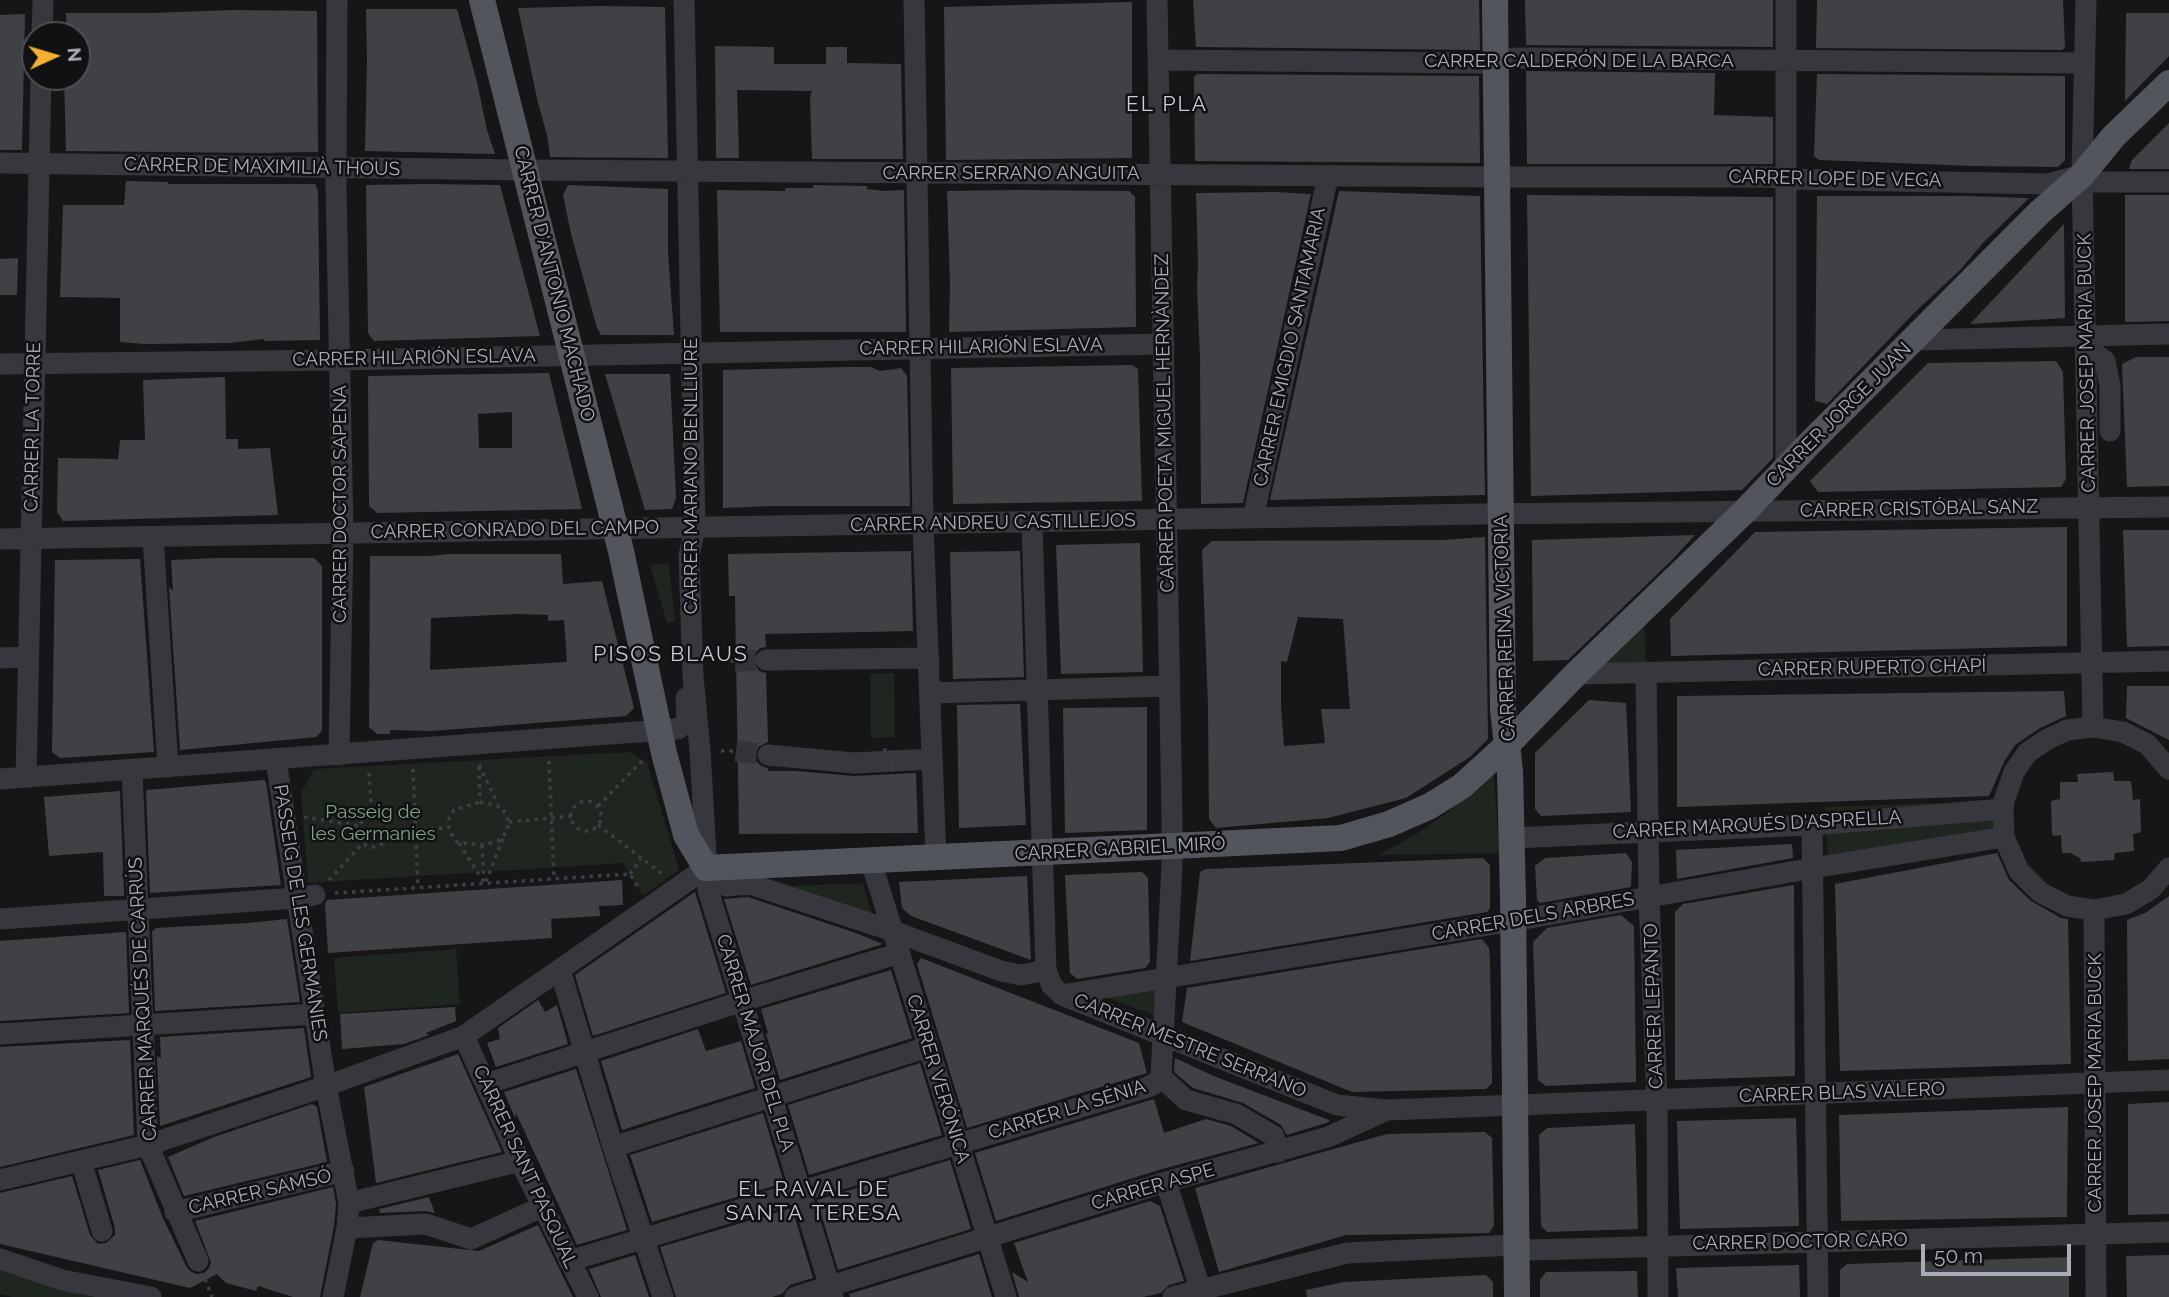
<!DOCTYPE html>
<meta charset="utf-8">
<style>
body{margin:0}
#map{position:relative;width:2169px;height:1297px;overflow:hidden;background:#161618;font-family:Raleway,sans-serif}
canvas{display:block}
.north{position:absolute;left:21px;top:21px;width:70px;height:70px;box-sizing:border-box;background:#111113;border:2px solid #4d4f55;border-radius:50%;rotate:86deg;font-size:19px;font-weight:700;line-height:28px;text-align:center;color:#a8adb8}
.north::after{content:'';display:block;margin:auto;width:24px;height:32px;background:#f2b134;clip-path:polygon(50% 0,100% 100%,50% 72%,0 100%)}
.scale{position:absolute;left:1921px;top:1244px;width:150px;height:32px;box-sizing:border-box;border:4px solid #a8adb8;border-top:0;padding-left:9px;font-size:21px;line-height:24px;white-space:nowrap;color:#a8adb8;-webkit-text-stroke:5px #111113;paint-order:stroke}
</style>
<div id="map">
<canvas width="2169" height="1297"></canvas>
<div class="north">N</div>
<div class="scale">50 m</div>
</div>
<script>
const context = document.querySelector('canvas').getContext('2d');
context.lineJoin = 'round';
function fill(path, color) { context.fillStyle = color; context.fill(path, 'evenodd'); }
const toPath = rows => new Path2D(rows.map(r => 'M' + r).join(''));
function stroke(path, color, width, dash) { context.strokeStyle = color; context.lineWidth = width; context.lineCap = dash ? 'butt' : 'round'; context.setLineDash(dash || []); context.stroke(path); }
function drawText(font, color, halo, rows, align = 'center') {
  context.font = font + ' Raleway,sans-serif'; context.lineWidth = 5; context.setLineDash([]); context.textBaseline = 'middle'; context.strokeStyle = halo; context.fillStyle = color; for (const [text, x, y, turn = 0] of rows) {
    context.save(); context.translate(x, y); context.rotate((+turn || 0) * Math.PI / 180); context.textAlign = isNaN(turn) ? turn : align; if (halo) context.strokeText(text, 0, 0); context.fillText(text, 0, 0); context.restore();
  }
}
fill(toPath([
 [669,564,675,622,667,623,650,565],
 [1644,608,1646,673,1576,674],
 [894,673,895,737,871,738,870,674],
 [630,752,647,762,679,870,643,896,623,863,308,883,301,793,314,769],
 [1494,774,1499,853,1379,855,1418,833,1449,811],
 [1999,801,2001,833,1828,855,1825,807],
 [863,883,874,923,788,886],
 [456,949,460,1004,338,1013,334,958],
 [1175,984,1173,1022,1102,996],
 [0,1270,54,1288,94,1297,12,1297,0,1294]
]), '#1e261f');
fill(toPath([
 [1193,0,1479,0,1480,50,1196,47],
 [1525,0,1773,0,1773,47,1526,45],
 [1817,0,2063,0,2065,48,2062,50,1816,48],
 [1132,2,1132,158,946,160,944,7],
 [600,6,665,7,668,158,550,157,547,135,538,103,518,8],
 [366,9,457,9,477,82,487,130,495,154,365,151,367,59],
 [233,10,317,11,318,152,259,153,66,151,64,77,77,77,77,35,67,35,66,13,152,13],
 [2126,13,2169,13,2169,56,2125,101],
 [25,14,22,150,0,150,0,15],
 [715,46,774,47,774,64,826,64,826,47,847,47,847,63,901,64,903,159,812,159,810,97,812,91,737,90,739,158,716,158],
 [1526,71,1715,73,1714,115,1773,117,1773,164,1527,164],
 [1197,74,1479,76,1480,163,1195,161,1194,77],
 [1817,74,2065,76,2065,160,2058,167,1974,166,1819,160,1814,156],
 [2169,123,2169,169,2129,169,2132,160],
 [126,181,168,182,168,184,315,184,318,191,320,340,264,341,264,339,229,343,145,344,120,342,120,298,60,297,63,205,124,205],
 [428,184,500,185,540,336,374,341,368,333,366,185],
 [568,185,668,189,668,253,674,335,601,335,597,328,571,234,563,195],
 [813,185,867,186,867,189,884,191,904,190,906,332,720,332,717,190,785,191,785,188,813,188],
 [1016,190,1129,191,1135,197,1136,327,949,332,950,283,947,191],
 [1339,191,1480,196,1485,495,1270,500],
 [1276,192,1311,194,1243,503,1201,504,1200,358,1197,287,1198,265,1196,193],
 [1527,195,1773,197,1773,458,1742,490,1531,496],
 [2125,195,2169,195,2169,321,2125,322],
 [1817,196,1965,196,2029,198,1982,244,1961,269,1914,313,1827,404,1815,401],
 [2064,224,2065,318,1970,324],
 [18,258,17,295,0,295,0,259],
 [2136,357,2169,357,2169,486,2127,487,2122,364],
 [2056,361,2063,372,2066,479,2061,487,1818,492,1810,481,1928,363],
 [1132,365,1138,369,1142,501,953,504,951,368],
 [849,367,871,367,880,371,901,368,907,376,910,506,771,506,723,508,723,370],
 [549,373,582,509,377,513,369,506,368,376],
 [512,412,512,448,479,448,478,414],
 [605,374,670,374,676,498,672,509,645,510],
 [225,377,226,439,238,439,238,449,270,448,278,515,63,521,57,512,58,458,118,459,120,440,145,440,143,380],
 [2067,527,2067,646,1671,656,1670,619,1755,532],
 [2123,530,2169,530,2169,646,2127,647],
 [1695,535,1671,561,1568,660,1533,661,1532,540],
 [1485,537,1488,739,1470,757,1406,798,1328,818,1216,828,1209,819,1208,705,1202,550,1212,541,1442,540],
 [1298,617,1343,619,1350,709,1321,709,1325,743,1284,746,1281,706,1281,661,1287,662],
 [1140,543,1143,672,1061,674,1056,545],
 [911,551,913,631,765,634,766,647,760,648,755,653,753,661,759,671,766,673,768,742,758,747,755,754,756,761,761,766,768,768,768,771,796,771,854,776,916,773,918,833,739,834,735,596,729,596,728,554],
 [1020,551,1024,677,953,679,950,552],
 [450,554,561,554,563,584,602,581,634,708,626,716,432,731,390,730,390,734,377,734,369,727,370,556,430,556],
 [516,614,548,615,548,621,564,620,567,662,430,670,431,618],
 [217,558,314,558,322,566,322,731,316,737,180,750,169,587,173,591,171,560],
 [140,559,154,752,60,758,52,752,55,560],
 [2127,686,2169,686,2169,740,2126,718],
 [2064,691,2066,716,2040,728,2015,745,2005,760,1989,796,1677,807,1677,696],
 [1589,700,1626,703,1631,812,1541,816,1535,809,1535,753],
 [1020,704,1026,825,959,828,957,705],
 [1147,707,1147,830,1065,833,1063,708],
 [2113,772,2114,781,2131,781,2133,800,2140,799,2141,832,2133,834,2134,851,2115,853,2114,860,2081,862,2080,858,2070,853,2062,853,2061,835,2054,836,2052,834,2051,801,2060,799,2060,782,2078,782,2077,774],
 [264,780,266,782,281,885,150,893,146,790],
 [120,791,124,896,104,896,103,852,49,856,44,797],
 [1792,844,1793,858,1677,879,1676,850],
 [1626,853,1632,862,1631,887,1540,903,1537,900,1535,866,1545,858],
 [1997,853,2009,880,2031,901,2061,918,2068,919,2071,1064,1840,1071,1835,884],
 [1483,858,1490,865,1490,908,1487,912,1190,961,1200,872,1206,869],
 [1142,872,1148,878,1150,962,1145,968,1077,979,1070,973,1065,875],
 [1027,876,1031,960,911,916,902,908,899,882],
 [622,880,623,905,599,906,600,916,551,919,552,938,328,953,325,904,327,900],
 [1794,885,1795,1076,1675,1080,1675,912,1683,904],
 [695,892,726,993,593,1036,575,975],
 [2169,896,2169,1059,2128,1061,2127,920,2145,913],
 [748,897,853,932,883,944,751,985,724,899],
 [1621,915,1634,926,1636,1082,1546,1086,1538,1080,1533,942,1547,928],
 [287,919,300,1002,155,1011,152,931,155,930,155,928,248,923],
 [126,932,129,1013,0,1021,0,941],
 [1482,939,1489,948,1490,959,1492,1083,1486,1089,1352,1092,1182,1022,1187,988],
 [921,958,1139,1043,1147,1073,967,1128,917,964],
 [891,970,912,1038,780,1080,766,1034,768,1033,761,1009],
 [538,1000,545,1012,557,1005,568,1044,496,1067,487,1043,500,1039,498,1028],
 [455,1007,456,1021,426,1033,429,1035,404,1044,342,1049,340,1014],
 [304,1028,311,1077,160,1126,157,1056,161,1058,160,1037],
 [698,1029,706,1051,741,1041,755,1088,622,1130,601,1061],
 [130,1040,134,1135,0,1167,0,1047],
 [458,1054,502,1152,376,1183,364,1087],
 [1175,1058,1216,1077,1329,1120,1329,1122,1287,1135,1281,1125,1243,1103,1193,1088,1174,1072],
 [920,1063,942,1135,809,1175,788,1105],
 [576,1069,627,1230,577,1245,516,1113,515,1118,504,1092],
 [1154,1099,1164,1133,1206,1119,1231,1126,1259,1143,1162,1169,996,1221,975,1153],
 [2169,1102,2169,1214,2128,1215,2128,1104],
 [312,1104,317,1107,327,1162,184,1196,168,1157,214,1137],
 [2068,1107,2067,1217,1841,1221,1839,1115],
 [763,1113,784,1183,652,1222,630,1155],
 [1796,1118,1799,1226,1680,1229,1677,1121],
 [1635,1124,1638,1229,1547,1232,1541,1226,1539,1135,1547,1128],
 [1485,1132,1492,1138,1494,1226,1489,1233,1346,1235,1219,1272,1195,1188,1387,1134],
 [140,1160,162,1216,186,1266,190,1271,196,1274,204,1273,209,1268,211,1262,195,1221,333,1187,336,1204,334,1226,320,1297,293,1297,258,1286,256,1291,226,1283,217,1274,190,1288,0,1244,0,1193,72,1176,90,1235,98,1244,106,1243,115,1235,115,1228,98,1170],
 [950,1160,971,1229,838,1270,817,1200],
 [429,1197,435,1213,425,1211,380,1213,379,1209],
 [1150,1201,1160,1206,1184,1281,1169,1285,1161,1293,1143,1297,1019,1297,1012,1272,1028,1282,1014,1243],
 [792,1208,813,1278,790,1285,782,1294,772,1297,676,1297,660,1247],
 [538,1225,573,1297,360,1297,373,1243,378,1240,479,1251],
 [979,1254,992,1297,850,1297,849,1294],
 [635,1255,649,1297,601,1297,589,1269],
 [2169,1255,2169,1297,2127,1297,2126,1256],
 [2069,1257,2069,1297,1840,1297,1840,1270,1847,1264],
 [1799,1265,1800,1297,1678,1297,1676,1268],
 [1637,1271,1638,1297,1540,1297,1540,1280,1546,1272],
 [1486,1275,1493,1282,1493,1297,1307,1297,1306,1290,1344,1282]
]), '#404145');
stroke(toPath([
 [735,661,766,660],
 [736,751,768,755]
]), '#333438', 21, [21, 10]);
stroke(toPath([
 [722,661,735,661],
 [721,751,736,751],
 [549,761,554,879],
 [479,765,498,804],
 [479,767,480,801],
 [413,769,418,888],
 [369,773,372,817],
 '571 816a15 15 0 1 1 30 0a15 15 0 1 1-30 0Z',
 [480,802,502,807,509,822,506,833,498,841,482,845,457,842,453,837,449,828,449,818,454,810,480,802],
 [598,806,642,761],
 [304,817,360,826],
 '358 832a15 15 0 1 1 30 0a15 15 0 1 1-30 0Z',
 [509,822,572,816],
 [598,825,661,873],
 [388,831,449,828],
 [459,843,485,884,503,838],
 [482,845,484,881],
 [630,874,641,859],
 [329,880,363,843],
 [335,893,630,874,640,890],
 [205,1279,212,1297]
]), '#3d3f44', 3.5, [3.5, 5]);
stroke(toPath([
 [337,0,336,185,343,533,339,755],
 [684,0,695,528,689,556,693,676,700,750,708,890,833,1297],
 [914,0,923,525,936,858],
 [1157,0,1172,817,1172,866,1161,1077],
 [1786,0,1786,467],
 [2086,0,2082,175,2093,727],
 [42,35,43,0],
 [1158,60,1479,63,1517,58,2085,63],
 [0,163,525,170,1497,177,1769,177,1786,179,2049,184,2082,175,2095,182,2169,182],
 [1914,340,2169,334],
 [2086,347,2105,361,2110,385,2110,431],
 [0,364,339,360,1164,344],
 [1253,518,1328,176],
 [1032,523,1046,970,1052,986,1062,995,1337,1105,1385,1110],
 [153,537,168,767],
 [0,539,1481,514,2169,507],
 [0,658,28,657],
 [766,660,929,658],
 [1646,673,1649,897,1657,1101,1658,1297],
 [1576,674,2169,661],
 [930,693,1170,686],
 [768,755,854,763,932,759],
 [276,760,326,1086,349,1203,347,1228,333,1297],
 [2169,769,2147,744,2123,732,2093,727,2067,730,2046,740,2027,753,2014,772,2004,801,2003,809,2004,837,2019,871,2040,892,2067,906,2094,910,2126,904,2151,889,2169,868],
 [132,770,148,1145,198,1261],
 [26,777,41,77],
 [0,779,678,729,687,722,686,698],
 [1812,825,1818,1297],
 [1512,838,1812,825,2003,809],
 [871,861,1006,1297],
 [726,886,750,884,893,931,1001,971,1021,975,1046,970],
 [2094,910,2096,1297],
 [0,919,297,898,315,895],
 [560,970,613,1147,663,1297],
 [1062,995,1513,921,1813,868,2004,837],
 [0,1034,315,1014],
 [464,1036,520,1161,588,1297],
 [1161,1077,1186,1100,1236,1114,1274,1136,1278,1152],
 [486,1084,752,998,900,953],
 [613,1147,928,1047],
 [81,1161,102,1231],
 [0,1180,148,1145,326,1086,464,1036,706,868],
 [1166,1182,1203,1297],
 [349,1203,520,1161],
 [175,1212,344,1171],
 [347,1228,426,1224,471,1239,544,1206],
 [0,1259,62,1280,151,1297],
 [569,1261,1148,1087,1156,1083,1161,1077],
 [795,1297,1166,1182,1328,1137,1387,1110,2169,1080],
 [1173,1297,1347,1253,1515,1245,1531,1250,2169,1232]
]), '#37383d', 21);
stroke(toPath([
 [482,0,621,551,664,753,686,835,706,868,1341,838,1389,824,1430,806,1462,786,1507,745,1576,674,1745,511,1809,444,2040,212,2082,175,2114,136,2169,83],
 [1495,0,1503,710,1510,771,1513,899,1517,1297]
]), '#53555c', 26);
stroke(toPath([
 [883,750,891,750,892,772]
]), '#3d3f44', 3.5, [3.5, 5]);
drawText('19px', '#a8adb8', '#111113', [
 ["CARRER CALDERÓN DE LA BARCA",1579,61],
 ["CARRER DE MAXIMILIÀ THOUS",262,167,1],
 ["CARRER SERRANO ANGUITA",1011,173],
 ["CARRER LOPE DE VEGA",1835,179,1],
 ["CARRER D'ANTONIO MACHADO",554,284,76],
 ["CARRER HILARIÓN ESLAVA",981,347,-1],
 ["CARRER EMIGDIO SANTAMARIA",1290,347,-78],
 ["CARRER HILARIÓN ESLAVA",414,358,-1],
 ["CARRER JOSEP MARIA BUCK",2087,363,-91],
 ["CARRER JORGE JUAN",1839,415,-45],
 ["CARRER POETA MIGUEL HERNÀNDEZ",1165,423,-91],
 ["CARRER LA TORRE",33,427,-89],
 ["CARRER MARIANO BENLLIURE",691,476,-90],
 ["CARRER DOCTOR SAPENA",340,504,-90],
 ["CARRER CRISTÓBAL SANZ",1919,509,-1],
 ["CARRER ANDREU CASTILLEJOS",993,523,-1],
 ["CARRER CONRADO DEL CAMPO",515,530,-1],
 ["CARRER REINA VICTORIA",1505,628,-92],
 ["CARRER RUPERTO CHAPÍ",1872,668,-1],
 ["CARRER MARQUÉS D'ASPRELLA",1757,825,-3],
 ["CARRER GABRIEL MIRÓ",1120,849,-3],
 ["PASSEIG DE LES GERMANIES",300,913,81],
 ["CARRER DELS ARBRES",1533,917,-10],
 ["CARRER MARQUÉS DE CARRÚS",143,999,-93],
 ["CARRER LEPANTO",1654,1006,-92],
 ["CARRER MAJOR DEL PLA",755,1043,73],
 ["CARRER MESTRE SERRANO",1190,1046,22],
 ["CARRER VERÓNICA",938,1079,73],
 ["CARRER JOSEP MARIA BUCK",2095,1083,-90],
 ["CARRER BLAS VALERO",1842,1093,-2],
 ["CARRER LA SÉNIA",1067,1110,-17],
 ["CARRER SANT PASQUAL",525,1167,65],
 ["CARRER ASPE",1153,1187,-16],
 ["CARRER SAMSÓ",260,1192,-13],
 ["CARRER DOCTOR CARO",1800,1242,-1]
]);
drawText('19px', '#7fa381', '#111113', [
 ["Passeig de",373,812],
 ["les Germanies",373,834]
]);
context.letterSpacing = '2px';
drawText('21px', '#c9ccd4', '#111113', [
 ["EL PLA",1167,105],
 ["PISOS BLAUS",671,655],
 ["EL RAVAL DE",814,1190],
 ["SANTA TERESA",814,1214]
]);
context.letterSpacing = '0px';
</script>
